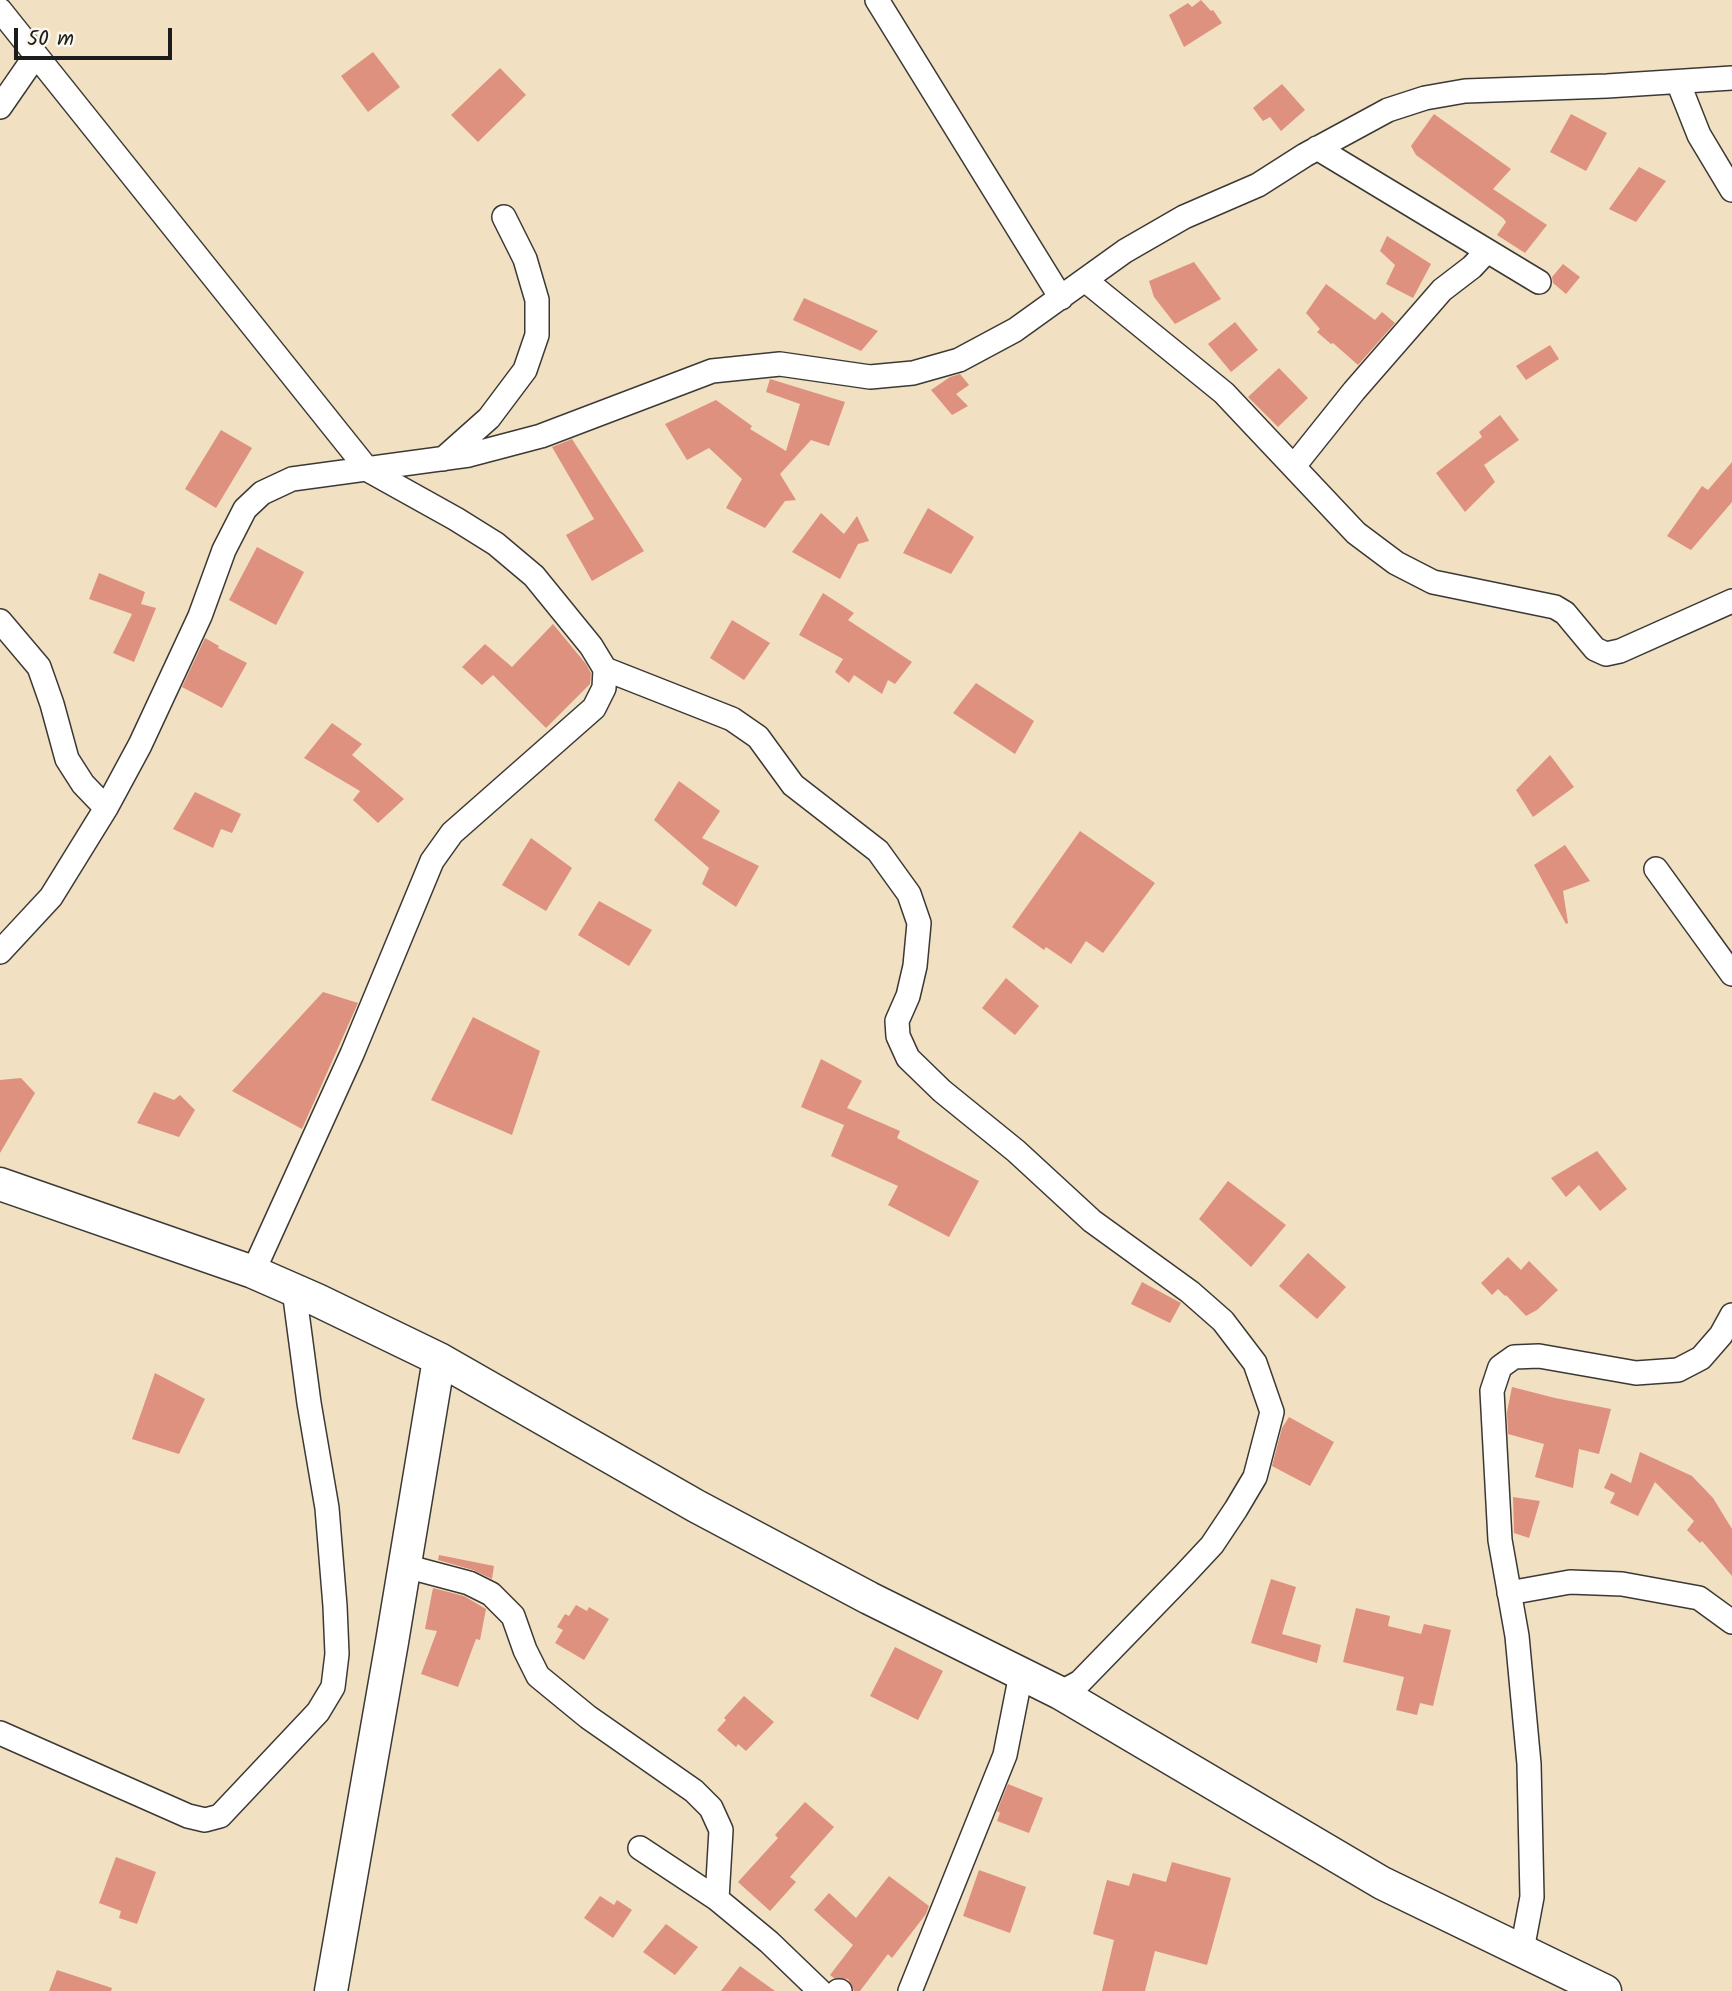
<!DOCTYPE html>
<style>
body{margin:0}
#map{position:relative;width:1732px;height:1991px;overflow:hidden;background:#f1e0c1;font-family:Kalam,sans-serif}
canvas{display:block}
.scale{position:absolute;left:14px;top:28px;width:158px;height:32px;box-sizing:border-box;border:4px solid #1c1c1c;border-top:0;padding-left:9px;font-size:21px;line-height:24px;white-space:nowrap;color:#1c1c1c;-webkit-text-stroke:5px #fbf7ec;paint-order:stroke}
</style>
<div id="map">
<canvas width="1732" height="1991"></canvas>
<div class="scale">50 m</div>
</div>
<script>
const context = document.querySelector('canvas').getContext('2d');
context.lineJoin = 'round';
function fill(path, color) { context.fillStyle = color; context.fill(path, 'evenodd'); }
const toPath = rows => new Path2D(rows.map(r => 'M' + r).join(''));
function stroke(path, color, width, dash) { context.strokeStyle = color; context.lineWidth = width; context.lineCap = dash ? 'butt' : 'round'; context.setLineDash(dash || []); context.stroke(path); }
fill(toPath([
 [1201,0,1211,11,1213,10,1222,23,1184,47,1169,15,1188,3,1192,7],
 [373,52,400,87,368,112,341,76],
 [500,68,526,95,478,142,451,115],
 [1282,84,1305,110,1281,131,1270,117,1263,121,1253,108],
 [1434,114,1511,169,1493,189,1547,225,1525,253,1497,235,1506,222,1503,218,1416,155,1411,146],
 [1571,114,1607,133,1586,171,1550,152],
 [1639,167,1666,181,1636,222,1609,209],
 [1387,236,1431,264,1413,298,1386,284,1395,265,1380,251],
 [1194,262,1221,299,1175,324,1154,297,1149,281],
 [1563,264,1580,277,1566,294,1553,283,1552,277],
 [1326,284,1375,320,1382,312,1395,323,1358,365,1333,343,1331,344,1317,332,1320,329,1306,313],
 [804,298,878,331,861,351,793,320],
 [1235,322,1258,350,1231,372,1208,344],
 [1550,345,1559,359,1526,380,1516,366],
 [1279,368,1308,398,1278,427,1248,397],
 [960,374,969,385,956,394,968,406,952,415,931,390,950,377],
 [770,379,845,402,829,446,811,440,780,474,796,500,785,501,765,528,726,508,742,479,709,448,687,460,665,424,716,400,752,426,750,429,786,451,800,404,766,392],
 [1500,415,1519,440,1484,465,1495,482,1465,512,1436,473,1482,437,1479,432],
 [221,430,252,448,216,508,185,489],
 [572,439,644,551,592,581,566,535,594,519,552,447],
 [1732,462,1732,502,1691,550,1667,536,1702,486,1708,490],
 [928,508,974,537,951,574,903,553],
 [821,513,844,534,857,516,869,541,858,544,840,579,792,552],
 [257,547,304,572,276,625,229,600],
 [99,573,145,592,141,604,156,608,134,662,113,653,132,614,89,599],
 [823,593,854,613,848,620,912,662,895,684,888,680,882,694,854,675,849,683,835,672,843,659,799,635],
 [732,620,770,643,744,680,710,658],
 [553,624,586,664,591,673,590,684,546,728,493,675,482,685,462,667,485,644,512,667],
 [205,638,219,646,218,648,247,663,222,708,182,687],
 [976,683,1034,721,1015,754,953,713],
 [332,723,362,744,352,755,404,799,378,823,353,800,360,791,304,758],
 [1550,755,1574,787,1533,817,1516,790],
 [679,781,720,811,702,838,759,866,736,907,702,884,709,868,654,820],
 [195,792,241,814,232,833,221,829,213,848,173,829],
 [1080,831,1155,883,1103,953,1086,941,1071,964,1046,947,1044,950,1012,927],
 [531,838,572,868,546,911,502,885],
 [1565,845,1590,881,1563,891,1568,923,1566,924,1534,865],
 [599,901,652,930,629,966,578,935],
 [1006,978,1039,1006,1015,1035,982,1008],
 [323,992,358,1003,302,1129,232,1091],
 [473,1017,540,1051,512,1135,431,1100],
 [821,1059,862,1081,847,1108,900,1131,897,1138,979,1181,949,1237,888,1205,898,1186,831,1156,844,1125,801,1107],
 [21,1078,35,1093,0,1153,0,1080],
 [154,1092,174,1100,180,1095,195,1110,179,1137,137,1123],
 [1597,1151,1627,1189,1600,1211,1579,1185,1566,1197,1551,1178],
 [1228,1181,1286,1225,1251,1267,1199,1219],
 [1308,1253,1346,1287,1317,1319,1279,1286],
 [1508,1257,1521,1270,1529,1261,1558,1290,1537,1310,1526,1316,1506,1295,1505,1296,1498,1289,1492,1295,1481,1283],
 [1142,1282,1181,1303,1170,1323,1131,1304],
 [155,1373,205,1399,179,1454,132,1439],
 [1512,1387,1555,1398,1611,1409,1599,1454,1579,1449,1573,1488,1535,1477,1544,1444,1508,1434,1507,1412],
 [1289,1417,1334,1442,1310,1486,1272,1466,1282,1428],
 [1640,1452,1692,1476,1713,1498,1732,1529,1732,1576,1702,1541,1700,1543,1687,1530,1694,1521,1655,1482,1638,1516,1610,1503,1615,1493,1604,1488,1611,1473,1631,1483],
 [1513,1497,1540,1501,1529,1538,1514,1533],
 [439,1555,494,1566,492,1579,473,1570,438,1560],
 [1271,1579,1296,1587,1282,1634,1321,1645,1317,1663,1251,1643],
 [433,1588,464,1596,486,1609,480,1640,476,1639,458,1687,421,1674,437,1631,425,1629],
 [576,1605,587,1611,589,1607,609,1619,584,1660,555,1643,563,1630,557,1627,565,1614,569,1616],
 [1356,1608,1390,1616,1388,1626,1421,1634,1424,1624,1451,1630,1433,1706,1420,1703,1417,1715,1396,1710,1404,1677,1343,1662],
 [895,1647,943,1671,918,1720,870,1696],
 [744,1696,774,1722,746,1751,738,1744,736,1747,717,1730,726,1720,724,1718],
 [1008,1784,1043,1798,1029,1833,997,1821,1000,1813,997,1811],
 [805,1802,834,1827,790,1877,796,1882,770,1911,738,1882,778,1838,775,1835],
 [116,1857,156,1872,137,1924,119,1918,121,1911,99,1903],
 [1172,1862,1231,1878,1207,1965,1155,1951,1145,1991,1102,1991,1114,1940,1093,1934,1107,1880,1129,1886,1133,1873,1166,1882],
 [979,1870,1026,1887,1010,1933,963,1916],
 [889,1876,929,1906,926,1914,892,1958,888,1954,860,1991,854,1991,848,1979,834,1978,830,1975,853,1945,814,1910,829,1893,856,1918],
 [600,1896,614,1905,617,1900,632,1910,613,1938,584,1918],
 [666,1924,698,1947,675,1975,643,1952],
 [740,1966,775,1991,721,1991],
 [57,1970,112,1988,111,1991,49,1991]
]), '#de917e');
const street = toPath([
 [877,0,1061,298],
 [0,10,368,470,456,519,496,544,534,576,591,646,605,669,604,688,594,708,452,833,432,861,352,1054,253,1272],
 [1678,82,1699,135,1732,190],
 [0,107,36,55],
 [1317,148,1539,282],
 [1085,280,1224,393,1356,533,1396,563,1433,582,1555,607,1565,613,1595,649,1606,654,1620,651,1732,601],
 [443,459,489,418,525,370,537,335,537,300,525,259,504,217],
 [1294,466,1354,391,1442,290,1472,267,1487,251],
 [0,621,39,667,52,704,67,759,83,784,106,808],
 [605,669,732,719,758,737,793,785,878,851,909,894,919,923,915,966,908,996,897,1021,898,1036,908,1058,942,1091,1016,1151,1092,1221,1190,1292,1223,1321,1255,1363,1272,1412,1255,1477,1236,1509,1212,1545,1184,1575,1080,1682,1060,1693],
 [1656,869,1732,974],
 [0,952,51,897,106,808,140,745,200,616,224,550,245,509,262,493,292,479,469,455,541,436,712,371,780,364,870,377,913,373,959,360,1015,330,1125,251,1184,217,1258,185,1305,155,1388,110,1425,98,1465,91,1607,86,1732,78],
 [405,1566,469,1583,491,1594,513,1616,525,1650,538,1676,588,1717,694,1791,711,1808,721,1830,717,1899],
 [1509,1593,1570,1582,1622,1584,1699,1598,1732,1622],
 [0,1733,188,1816,205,1820,220,1816,318,1712,333,1687,337,1654,335,1606,327,1508,309,1403,294,1290],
 [640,1848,717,1899,769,1942,820,1991],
 [1522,1950,1532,1897,1529,1764,1517,1636,1500,1540,1492,1391,1500,1367,1514,1357,1539,1356,1636,1373,1678,1370,1701,1358,1721,1335,1732,1315],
 [838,1991,840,1991],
 [910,1991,1005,1755,1021,1674]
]);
const secondary = toPath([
 [0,1184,253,1272,317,1300,439,1359,696,1506,869,1598,1060,1693,1382,1883,1605,1991],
 [331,1991,392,1642,439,1359]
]);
stroke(street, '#3c3935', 26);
stroke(secondary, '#3c3935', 35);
stroke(street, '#fff', 23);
stroke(secondary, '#fff', 32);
</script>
